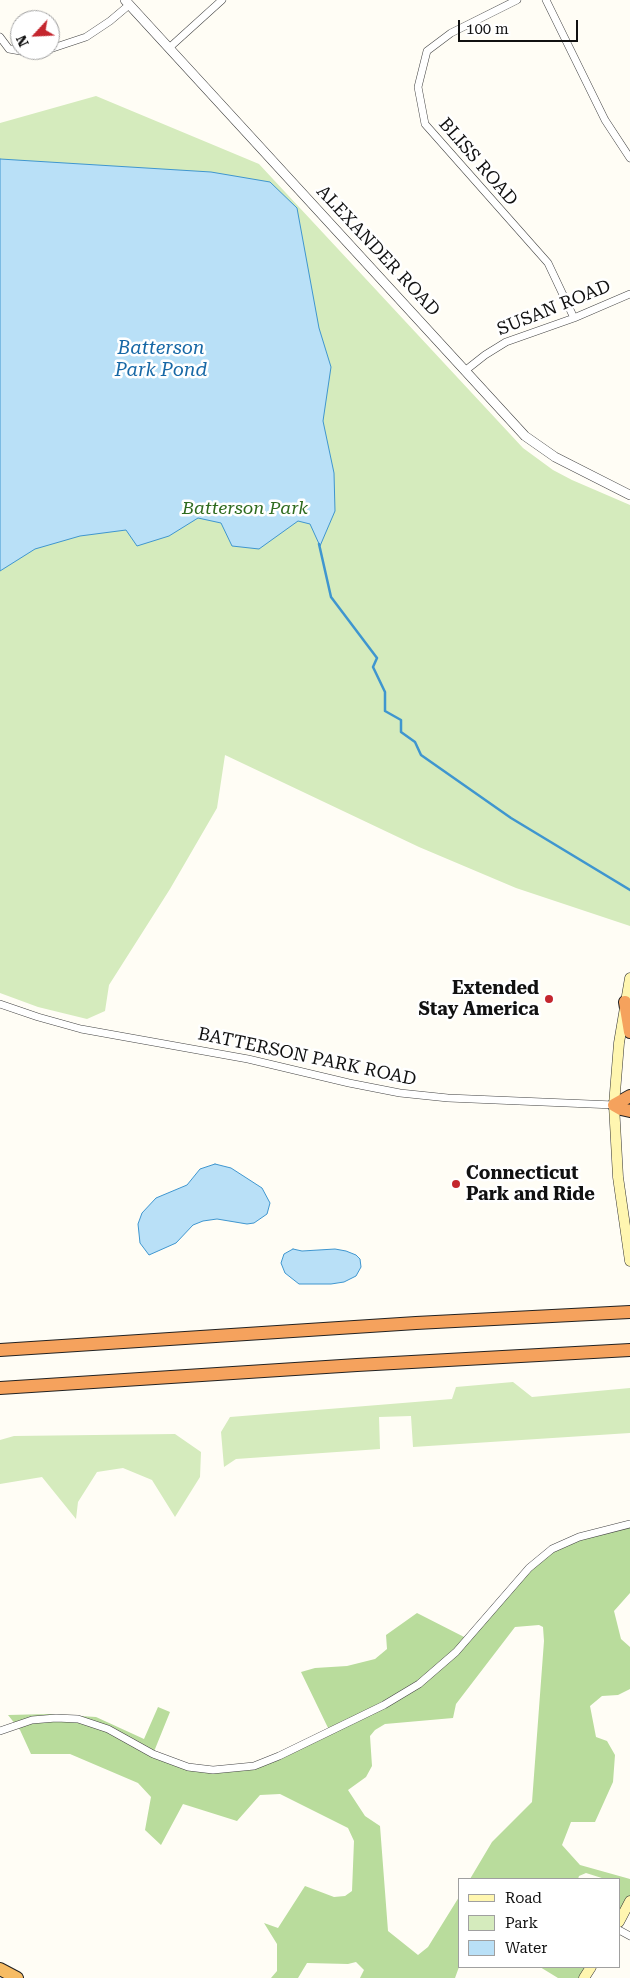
<!DOCTYPE html>
<style>
body{margin:0}
#map{position:relative;width:630px;height:1978px;overflow:hidden;background:#fffdf5;font-family:"Roboto Serif",serif}
canvas{display:block}
.legend{position:absolute;left:458px;top:1878px;width:162px;height:90px;box-sizing:border-box;background:#fff;border:1px solid #a0a0a0;margin:0;padding:6px 9px;list-style:none;font-size:15px;color:#111}
.legend li{display:flex;align-items:center;gap:10px;height:25px}
.legend b{width:25px;border:1px solid #a0a0a0}
.north{position:absolute;left:10px;top:10px;width:50px;height:50px;box-sizing:border-box;background:#fff;border:1px solid #a0a0a0;border-radius:50%;rotate:245deg;font-size:14px;font-weight:700;line-height:20px;text-align:center;color:#111}
.north::after{content:'';display:block;margin:auto;width:18px;height:22px;background:#c4262e;clip-path:polygon(50% 0,100% 100%,50% 72%,0 100%)}
.scale{position:absolute;left:458px;top:20px;width:120px;height:22px;box-sizing:border-box;border:2px solid #111;border-top:0;padding-left:6px;font-size:15px;line-height:18px;white-space:nowrap;color:#111;-webkit-text-stroke:4px #fff;paint-order:stroke}
</style>
<div id="map">
<canvas width="630" height="1978"></canvas>
<ul class="legend">
<li><b style="height:6px;background:#fff6b0"></b>Road</li>
<li><b style="height:14px;background:#d5ebbd"></b>Park</li>
<li><b style="height:14px;background:#b9e0f7"></b>Water</li>
</ul>
<div class="north">N</div>
<div class="scale">100 m</div>
</div>
<script>
const context = document.querySelector('canvas').getContext('2d');
context.lineJoin = 'round';
function fill(path, color) { context.fillStyle = color; context.fill(path, 'evenodd'); }
const toPath = rows => new Path2D(rows.map(r => 'M' + r).join(''));
function stroke(path, color, width, dash) { context.strokeStyle = color; context.lineWidth = width; context.lineCap = dash ? 'butt' : 'round'; context.setLineDash(dash || []); context.stroke(path); }
function drawText(font, color, halo, rows, align = 'center') {
  context.font = font + ' "Roboto Serif",serif'; context.lineWidth = 5; context.setLineDash([]); context.textBaseline = 'middle'; context.strokeStyle = halo; context.fillStyle = color; for (const [text, x, y, turn = 0] of rows) {
    context.save(); context.translate(x, y); context.rotate((+turn || 0) * Math.PI / 180); context.textAlign = isNaN(turn) ? turn : align; if (halo) context.strokeText(text, 0, 0); context.fillText(text, 0, 0); context.restore();
  }
}
fill(toPath([
 [96,96,259,164,523,448,553,470,572,480,630,505,630,926,516,888,419,847,225,755,217,808,170,889,109,985,105,1011,87,1019,38,1007,0,993,0,123],
 [513,1382,532,1397,630,1388,630,1433,413,1447,411,1416,379,1417,380,1449,236,1459,224,1467,221,1432,230,1417,452,1399,456,1387],
 [175,1434,201,1452,200,1477,175,1517,152,1480,123,1468,97,1472,78,1502,76,1519,42,1477,0,1484,0,1440,14,1436]
]), '#d5ebbd');
fill(toPath([
 [630,1525,630,1593,614,1611,621,1639,630,1647,630,1689,618,1695,602,1696,590,1706,596,1737,607,1741,615,1755,613,1782,595,1822,571,1822,562,1845,580,1865,630,1879,630,1901,619,1922,619,1879,605,1879,586,1873,579,1876,578,1879,470,1879,492,1842,532,1802,544,1641,543,1627,539,1625,515,1627,456,1704,453,1718,385,1724,375,1730,370,1736,372,1766,366,1777,348,1790,365,1816,380,1826,388,1931,418,1955,428,1947,459,1897,459,1967,455,1978,360,1978,364,1970,356,1962,348,1964,307,1963,298,1978,271,1978,277,1971,277,1944,264,1923,278,1928,305,1886,334,1897,345,1896,352,1891,354,1841,348,1828,280,1794,260,1795,237,1821,183,1804,161,1845,145,1830,151,1797,138,1783,70,1754,31,1754,20,1730,8,1715,49,1714,96,1717,144,1739,158,1707,170,1712,153,1754,175,1764,240,1769,330,1732,301,1672,315,1668,347,1666,375,1659,387,1649,386,1635,417,1613,470,1640,534,1566,559,1546],
 [540,1967,591,1967,584,1978,558,1978]
]), '#b9dc9c');
const water = toPath([
 [0,159,211,172,270,182,297,208,319,328,331,367,323,421,334,473,335,511,320,546,310,524,298,521,259,549,232,546,221,523,198,518,169,536,137,546,126,530,80,536,35,549,0,571,0,159],
 [215,1164,231,1168,262,1188,270,1203,267,1214,254,1223,247,1224,217,1219,203,1221,193,1225,176,1243,149,1255,140,1243,138,1224,142,1213,156,1198,187,1185,200,1169,215,1164],
 [293,1249,302,1251,335,1249,346,1251,356,1255,360,1259,361,1267,356,1276,344,1282,331,1284,299,1284,285,1273,281,1263,284,1254,293,1249]
]);
fill(water, '#b9e0f7');
stroke(water, '#3f96cf', 1);
stroke(toPath([
 [319,544,331,597,377,658,373,667,385,692,385,711,401,720,401,732,415,742,421,755,511,818,630,890]
]), '#3f96cf', 2.5);
const minor = toPath([
 [517,0,451,33,427,51,418,87,425,124,548,263,574,318],
 [546,0,605,120,630,158],
 [0,37,9,49,37,54,48,50],
 [169,48,222,0],
 [50,49,86,37,110,21,129,5],
 [466,370,485,355,506,342,574,318,630,294],
 [0,1004,38,1017,81,1029,248,1059,349,1083,400,1093,448,1098,614,1105],
 [0,1731,32,1720,56,1718,78,1719,108,1729,153,1754,188,1767,213,1770,254,1766,279,1756,384,1705,419,1684,456,1652,529,1568,552,1549,579,1537,630,1524],
 [619,1930,630,1936]
]);
const tertiary = toPath([
 [125,0,525,436,555,457,630,495]
]);
const secondary = toPath([
 [630,978,619,1043,614,1105,618,1177,630,1261],
 [619,1922,630,1901],
 [584,1978,591,1967]
]);
const trunk = toPath([
 [0,1969,17,1978]
]);
const motorway = toPath([
 [625,1002,630,1032],
 [630,1096,614,1105,621,1109,630,1111],
 [0,1350,416,1323,630,1312],
 [0,1388,357,1365,630,1350]
]);
stroke(minor, '#444', 8);
stroke(tertiary, '#444', 10);
stroke(secondary, '#333', 11);
stroke(trunk, '#222', 14);
stroke(motorway, '#222', 14);
stroke(minor, '#fff', 7);
stroke(tertiary, '#fff', 9);
stroke(secondary, '#fff6b0', 10);
stroke(trunk, '#f7bc64', 12);
stroke(motorway, '#f5a25d', 12);
for (const [x, y, r, color] of [
 [549,999,5,"#c4262e"],
 [456,1184,5,"#c4262e"]
]) { const dot = new Path2D(); dot.arc(x, y, r, 0, 2 * Math.PI); context.fillStyle = color; context.fill(dot); stroke(dot, '#fff', 2); }
drawText('18px', '#111', '#fff', [
 ["BLISS ROAD",478,162,49],
 ["ALEXANDER ROAD",378,251,47],
 ["SUSAN ROAD",554,308,-22],
 ["BATTERSON PARK ROAD",307,1057,12]
]);
drawText('italic 18px', '#2f6b1f', '#fff', [
 ["Batterson Park",245,509]
]);
drawText('bold 18px', '#111', '#fff', [
 ["Extended",539,989],
 ["Stay America",539,1010],
 ["Connecticut",466,1174,"left"],
 ["Park and Ride",466,1195,"left"]
], 'right');
drawText('italic 19px', '#1768a6', '#fff', [
 ["Batterson",161,348],
 ["Park Pond",161,370]
]);
</script>
